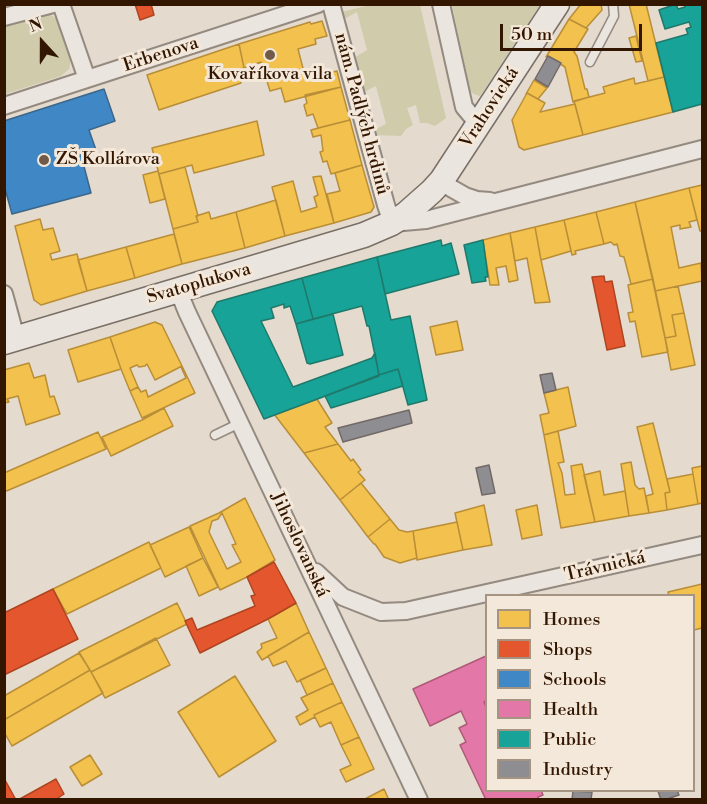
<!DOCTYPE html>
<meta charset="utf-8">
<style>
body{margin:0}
#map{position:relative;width:707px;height:804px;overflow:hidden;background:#e4dacd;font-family:"Libre Bodoni",serif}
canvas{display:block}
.frame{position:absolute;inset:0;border:6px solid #331600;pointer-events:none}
.legend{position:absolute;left:485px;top:594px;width:210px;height:198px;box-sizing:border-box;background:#f3e8d9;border:2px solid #a69482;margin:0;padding:8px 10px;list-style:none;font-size:18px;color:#331600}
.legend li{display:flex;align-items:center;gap:12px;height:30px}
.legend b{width:30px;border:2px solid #a69482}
.north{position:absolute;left:12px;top:12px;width:60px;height:60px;-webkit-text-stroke:4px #f3e8d9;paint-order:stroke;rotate:339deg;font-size:16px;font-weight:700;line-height:24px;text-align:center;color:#331600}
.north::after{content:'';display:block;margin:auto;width:21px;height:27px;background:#331600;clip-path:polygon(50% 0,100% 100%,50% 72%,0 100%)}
.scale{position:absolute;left:500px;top:24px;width:142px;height:27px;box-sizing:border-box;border:3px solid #331600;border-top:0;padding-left:8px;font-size:18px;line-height:21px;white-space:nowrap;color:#331600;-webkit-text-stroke:4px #f3e8d9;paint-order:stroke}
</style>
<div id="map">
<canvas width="707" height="804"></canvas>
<div class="frame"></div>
<ul class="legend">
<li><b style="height:16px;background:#f2c14e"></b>Homes</li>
<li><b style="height:16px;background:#e4572e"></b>Shops</li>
<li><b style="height:16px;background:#3f88c5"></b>Schools</li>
<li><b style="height:16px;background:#e377a8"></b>Health</li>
<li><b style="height:16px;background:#17a398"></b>Public</li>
<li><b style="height:16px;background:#8d8d92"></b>Industry</li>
</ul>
<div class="north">N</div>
<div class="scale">50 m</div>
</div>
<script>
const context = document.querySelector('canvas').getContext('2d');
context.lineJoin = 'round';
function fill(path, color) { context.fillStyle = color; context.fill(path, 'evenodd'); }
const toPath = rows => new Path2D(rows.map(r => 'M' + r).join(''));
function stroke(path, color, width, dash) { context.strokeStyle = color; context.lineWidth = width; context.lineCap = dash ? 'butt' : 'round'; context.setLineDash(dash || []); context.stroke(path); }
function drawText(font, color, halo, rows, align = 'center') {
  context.font = font + ' "Libre Bodoni",serif'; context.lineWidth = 6; context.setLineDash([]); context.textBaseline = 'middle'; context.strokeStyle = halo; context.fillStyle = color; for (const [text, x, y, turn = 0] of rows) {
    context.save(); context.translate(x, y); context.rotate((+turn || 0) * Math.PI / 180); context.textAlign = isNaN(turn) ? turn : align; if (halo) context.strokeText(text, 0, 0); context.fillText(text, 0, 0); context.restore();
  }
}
fill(toPath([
 [370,5,420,5,446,118,435,126,427,123,420,123,416,105,407,108,413,125,406,129,401,136,375,135,374,130,386,124,376,86,364,92,354,58,367,50,357,12,344,19,342,12],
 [452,5,540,5,480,96,474,94,470,91],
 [42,15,51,15,59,21,71,54,71,60,69,69,61,76,5,94,5,25]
]), '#cfcbab');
const homes = toPath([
 [581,4,601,4,602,10,586,28,569,19,581,4],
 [629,4,646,4,664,77,648,81,629,4],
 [569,19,588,29,574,52,577,56,585,89,587,89,589,97,573,102,565,67,548,56,546,57,569,19],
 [322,21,327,36,315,39,316,44,298,49,305,76,324,70,325,74,337,71,341,87,285,102,281,88,270,91,261,62,244,68,239,44,310,22,311,24,322,21],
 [636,36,642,61,636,62,629,38,636,36],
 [239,44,244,68,238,70,241,83,159,110,147,75,239,44],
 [664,77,673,112,583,135,574,101,605,93,603,87,634,78,635,84,664,77],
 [534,80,547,88,538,99,527,93,526,94,534,80],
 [341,87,350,120,318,128,313,114,307,116,304,105,307,103,305,95,341,87],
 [527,93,545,103,540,112,575,104,583,135,524,150,519,147,512,120,527,93],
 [350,120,362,165,331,174,327,161,323,162,320,152,323,151,321,135,313,137,311,130,350,120],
 [257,121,264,155,194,173,192,165,159,174,152,148,257,121],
 [362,165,374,207,371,212,334,223,327,194,340,191,335,173,362,165],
 [185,167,198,216,196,216,198,222,173,229,159,174,185,167],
 [158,171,165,199,150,203,143,175,158,171],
 [321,176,334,223,285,236,272,187,293,181,301,212,317,207,314,197,318,195,313,177,321,176],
 [702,185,702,231,700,231,689,188,702,185],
 [689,188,697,220,689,222,691,227,680,229,680,225,671,227,679,268,701,263,702,281,655,291,635,202,689,188],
 [276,200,285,236,245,248,236,212,276,200],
 [635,202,653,279,631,284,624,257,620,256,617,244,614,245,611,242,604,244,596,212,635,202],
 [209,212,211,219,236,212,245,248,182,264,173,229,198,222,196,216,209,212],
 [596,212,604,244,575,251,576,254,572,255,564,220,596,212],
 [40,219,43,230,53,228,60,251,50,254,52,260,77,254,87,291,41,305,34,300,15,226,40,219],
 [564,220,571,251,541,260,535,227,564,220],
 [535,227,541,260,550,302,535,303,527,258,515,261,510,233,535,227],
 [510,233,518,280,509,282,506,266,496,268,499,285,490,285,483,240,510,233],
 [174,234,182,264,135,278,126,247,174,234],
 [126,247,135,278,87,291,78,260,126,247],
 [653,279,668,352,642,357,635,321,630,322,628,313,633,312,628,285,653,279],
 [678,286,684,313,672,315,676,336,665,338,655,291,678,286],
 [684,313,695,365,671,370,665,338,676,336,672,315,684,313],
 [457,321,463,350,436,355,430,327,457,321],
 [155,322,162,325,182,366,155,380,147,364,145,366,139,367,137,365,130,368,138,387,130,391,121,369,110,337,155,322],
 [110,337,121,369,78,382,68,350,110,337],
 [29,363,34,378,45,375,50,397,54,396,60,414,26,425,18,396,7,399,9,402,4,403,4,370,29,363],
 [182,366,195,393,142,418,130,391,138,387,141,392,146,390,148,397,186,378,181,367,182,366],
 [568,387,576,426,544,435,540,415,549,413,544,393,568,387],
 [317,399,332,423,325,427,338,444,304,453,274,414,317,399],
 [164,408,173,426,111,456,102,437,142,420,164,408],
 [653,423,670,492,665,493,667,510,649,513,646,496,653,494,637,427,653,423],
 [558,431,564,462,558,463,562,473,565,495,575,494,571,466,582,464,595,522,561,528,544,435,558,431],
 [98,432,106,449,4,492,4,473,98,432],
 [338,444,351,461,353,459,361,470,358,472,365,480,340,500,304,453,338,444],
 [631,462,635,485,639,489,644,488,649,513,629,516,621,464,631,462],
 [702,466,702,503,698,504,692,468,702,466],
 [600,471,604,495,625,491,629,516,595,522,584,475,600,471],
 [693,474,698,504,667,510,665,493,670,492,667,479,693,474],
 [361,483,390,519,368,537,340,500,361,483],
 [245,498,275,560,247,577,220,590,190,526,219,513,245,498],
 [222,513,236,544,232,545,241,562,227,569,209,532,212,521,218,519,222,513],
 [484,505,492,545,463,550,455,513,484,505],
 [537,505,542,535,522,539,516,510,537,505],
 [390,519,399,530,407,532,413,531,417,558,400,563,384,557,375,544,374,544,368,537,390,519],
 [457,522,463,550,417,560,413,531,457,522],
 [189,527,203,558,165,577,150,545,189,527],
 [149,542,161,568,67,614,53,589,149,542],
 [203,558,218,587,199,596,186,566,203,558],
 [702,584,702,628,694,630,694,596,669,596,668,592,702,584],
 [177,603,187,624,91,672,79,652,177,603],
 [296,603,309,632,262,660,257,652,262,648,261,644,277,638,268,619,296,603],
 [309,632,326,668,297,682,286,661,273,666,268,656,309,632],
 [156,638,170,665,105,698,91,672,156,638],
 [79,653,90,670,4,720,4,696,79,653],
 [326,668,333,683,307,695,300,680,326,668],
 [90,670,103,693,12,746,4,732,4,720,90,670],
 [235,676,276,741,219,777,178,712,235,676],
 [333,683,342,702,314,715,315,717,300,725,296,717,308,710,301,698,333,683],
 [342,702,359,737,341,745,331,722,320,727,314,715,342,702],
 [359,737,374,769,346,782,340,770,351,765,341,745,359,737],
 [90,755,102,774,82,786,70,767,90,755],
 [384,789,389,800,363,800,384,789]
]);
fill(homes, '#f2c14e');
stroke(homes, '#b98e37', 1.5);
const shops = toPath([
 [135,4,151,4,154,15,140,20,135,4],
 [604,276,605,282,612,281,625,346,607,350,592,277,604,276],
 [274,562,296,603,268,619,200,653,185,621,192,618,197,630,255,606,251,596,255,595,247,577,274,562],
 [53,589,78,639,4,675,4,613,53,589],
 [56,779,64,794,55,800,18,800,56,779],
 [4,780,5,780,16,800,4,800,4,780]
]);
fill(shops, '#e4572e');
stroke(shops, '#af4420', 1.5);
const schools = toPath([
 [104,89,115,121,89,130,96,150,81,155,91,193,12,214,4,185,4,121,104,89]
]);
fill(schools, '#3f88c5');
stroke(schools, '#3b668a', 1.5);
const health = toPath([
 [486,656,486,701,484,702,486,707,486,790,541,790,543,795,538,797,539,800,486,800,460,745,466,742,459,728,467,724,461,711,430,726,413,689,486,656]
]);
fill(health, '#e377a8');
stroke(health, '#ae5a76', 1.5);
const public = toPath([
 [676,4,678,9,685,7,684,4,702,4,702,104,673,112,656,43,688,34,686,29,691,27,689,22,665,29,659,10,676,4],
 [441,240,442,246,451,243,459,274,385,294,377,257,441,240],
 [483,240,488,277,485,277,486,281,472,283,464,245,483,240],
 [377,257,391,320,410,316,427,400,408,405,398,369,379,375,369,326,367,326,362,306,313,319,302,278,377,257],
 [302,278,313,319,296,324,290,306,284,308,284,304,271,308,274,318,261,321,293,387,372,358,375,353,379,376,264,419,212,311,217,302,302,278],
 [333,314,343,355,310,364,307,363,296,324,333,314],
 [398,369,403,386,331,408,325,396,379,375,398,369]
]);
fill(public, '#17a398');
stroke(public, '#1f796a', 1.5);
const industry = toPath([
 [548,56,561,63,548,87,535,79,548,56],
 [552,373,556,390,544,393,540,375,552,373],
 [409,410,412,423,343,442,338,428,409,410],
 [489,465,495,493,482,495,476,468,489,465],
 [677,790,679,795,664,800,661,800,658,791,677,790],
 [573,791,592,792,591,800,572,800,573,791]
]);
fill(industry, '#8d8d92');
stroke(industry, '#726966', 1.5);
const lane = toPath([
 [590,62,614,16,613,4],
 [215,435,240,423]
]);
const street = toPath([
 [61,4,87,79],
 [331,4,386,205,392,223,426,220,702,149],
 [441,4,464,107,479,125],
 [4,17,53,4],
 [4,106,318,4],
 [442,180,451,188,465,196,477,200,490,201],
 [178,290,187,312,419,800],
 [4,294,16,338],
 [316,572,343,597,381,612,406,611,702,545]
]);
const secondary = toPath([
 [4,342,364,235,392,223,406,214,432,191,442,180,557,4]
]);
stroke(lane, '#948a80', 11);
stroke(street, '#948a80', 20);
stroke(secondary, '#796f66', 27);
stroke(lane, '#eae5de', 8);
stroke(street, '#eae5de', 16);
stroke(secondary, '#eae5de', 24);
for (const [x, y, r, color] of [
 [270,55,6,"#715b48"],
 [44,160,6,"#715b48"]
]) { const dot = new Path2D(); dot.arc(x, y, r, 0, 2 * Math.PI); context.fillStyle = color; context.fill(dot); stroke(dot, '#f3e8d9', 2); }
drawText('18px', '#331600', '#f3e8d9', [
 ["Erbenova",161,55,-18],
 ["Vrahovická",490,108,-57],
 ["nám. Padlých hrdinů",361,114,75],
 ["Svatoplukova",199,284,-16],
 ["Jihoslovanská",299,545,65],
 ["Trávnická",605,567,-13]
]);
drawText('18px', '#331600', '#f3e8d9', [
 ["Kovaříkova vila",270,75],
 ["ZŠ Kollárova",56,160,"left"]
]);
</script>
